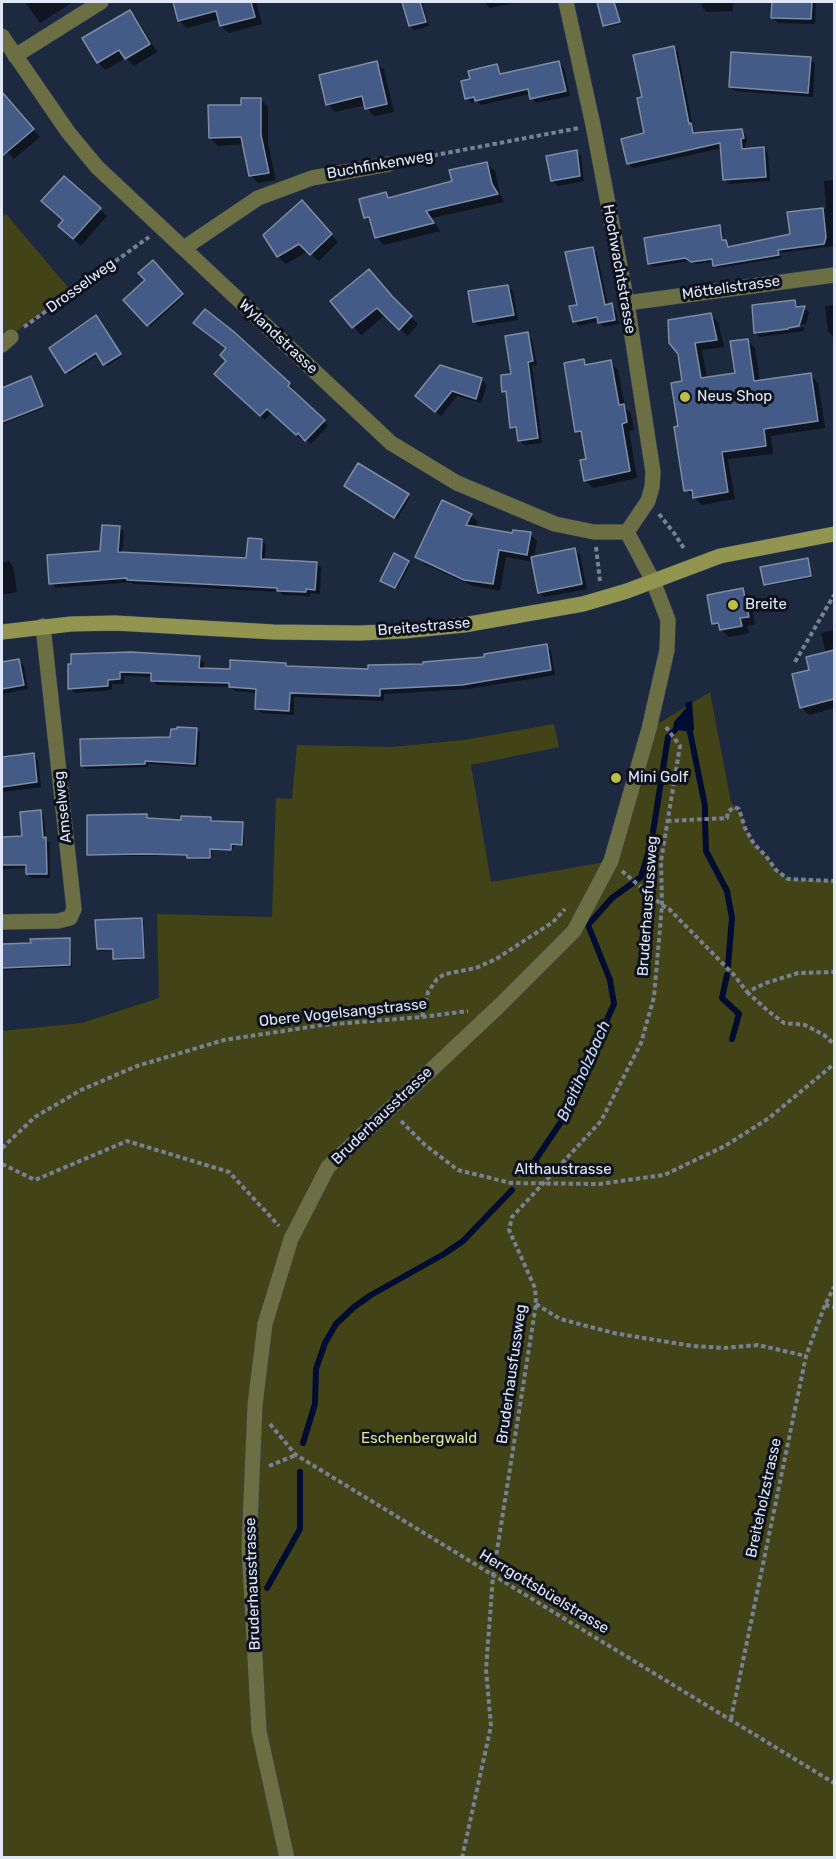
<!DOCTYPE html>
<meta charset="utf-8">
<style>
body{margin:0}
#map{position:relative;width:836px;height:1859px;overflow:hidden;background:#1d293f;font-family:Rubik,sans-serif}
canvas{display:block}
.frame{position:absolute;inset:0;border:3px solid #e0e8f7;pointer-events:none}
</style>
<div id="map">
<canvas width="836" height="1859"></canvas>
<div class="frame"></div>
</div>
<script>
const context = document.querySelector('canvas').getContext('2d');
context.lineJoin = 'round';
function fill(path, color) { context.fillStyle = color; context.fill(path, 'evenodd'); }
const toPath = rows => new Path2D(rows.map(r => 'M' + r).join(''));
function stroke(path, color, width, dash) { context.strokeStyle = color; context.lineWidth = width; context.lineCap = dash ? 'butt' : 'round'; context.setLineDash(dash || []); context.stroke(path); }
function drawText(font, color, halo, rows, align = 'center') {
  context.font = font + ' Rubik,sans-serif'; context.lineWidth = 6; context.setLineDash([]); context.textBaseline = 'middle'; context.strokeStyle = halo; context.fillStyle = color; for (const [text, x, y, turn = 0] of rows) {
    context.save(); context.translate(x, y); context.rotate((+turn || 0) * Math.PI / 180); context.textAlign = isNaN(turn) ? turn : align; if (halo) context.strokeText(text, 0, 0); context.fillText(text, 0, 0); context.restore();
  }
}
fill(toPath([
 [6,214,72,292,11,335,2,345,2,217],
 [710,692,731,802,743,818,745,828,754,844,766,856,776,870,788,879,834,881,834,1857,2,1857,2,1031,82,1023,159,998,157,914,272,917,276,798,292,799,297,745,391,747,464,740,554,724,559,747,471,765,491,882,611,861,649,729]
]), '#424316');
fill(toPath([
 [692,701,694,730,690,732,673,729,674,722,686,708,685,703]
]), '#000c31');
fill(toPath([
 [25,2,73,2,40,23],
 [174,2,256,2,262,24,229,33,221,26,220,19,187,28,179,20],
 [403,2,422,2,429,26,414,30,410,26],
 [484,2,519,2,490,8],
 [599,2,614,3,621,24,607,27],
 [702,2,733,2,733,11,707,12,702,7],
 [774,2,816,2,815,24,778,23,773,18],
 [130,12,137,19,157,52,134,66,126,58,105,70,98,62],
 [673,47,678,52,693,127,696,134,742,131,746,135,747,142,745,143,745,150,763,149,768,153,770,181,729,184,724,179,722,148,633,168,628,163,646,135,643,99],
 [810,59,815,64,813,97,735,91,730,86],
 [376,63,384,70,394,112,374,116,367,108,366,105,335,112,328,104],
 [559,63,564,68,570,96,536,103,530,94,481,105,477,101,472,103,467,98,497,66,503,75],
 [2,94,40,137,14,159,2,146],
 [260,99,268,107,268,144,276,180,258,183,250,175,244,144,218,146,210,138,242,106],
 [576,151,581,156,584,181,558,186,553,181,548,157],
 [487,164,495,171,500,193,504,202,432,218,440,231,384,245,376,237,373,224,366,217,386,193,391,199,454,183],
 [834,180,834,246,780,253,781,258,718,268,714,262,696,264,689,261,653,267,649,264,719,226,723,230,724,242,729,245,730,248,791,235,789,214,826,209,824,181],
 [100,209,107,216,81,246,67,234],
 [309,210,338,242,319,261,308,251,286,264,278,257,265,235],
 [592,248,597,253,608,306,611,305,616,310,619,324,604,327,599,321,579,326,574,321],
 [153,262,184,296,150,327,125,300,147,280],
 [508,286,513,291,518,320,479,326,474,321],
 [332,301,398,304,418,324,408,336,385,315,361,335],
 [794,301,800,308,804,308,809,312,806,324,758,331,758,334,805,327,803,331,760,337,755,332],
 [834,305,834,337,833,337,828,331,825,306],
 [710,315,718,322,724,347,702,350,707,379,737,374,747,340,755,348,760,382,811,375,818,383,825,428,771,436,773,454,728,459,735,499,702,505,686,490,680,427,684,382,679,353],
 [97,319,122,356,107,366,98,355,68,374,51,349],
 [232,333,289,384,294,389,292,391,328,426,311,444,303,437,302,439,272,412,265,420,216,374,228,361],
 [527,334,532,339,537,365,532,366,542,443,524,445,519,440,518,432,512,427,507,395,504,391],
 [583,361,588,366,610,362,618,370,625,407,631,414,634,430,629,431,637,478,593,488,585,480,587,460,583,437,577,431],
 [441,367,482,380,487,385,481,403,457,396,441,416,422,401],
 [31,377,44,408,2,424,2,389],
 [348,488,408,495,410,497,397,519],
 [471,515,478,522,475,528,514,535,530,534,537,541,534,558,575,550,580,555,587,589,544,597,539,592,533,562,506,557,500,591,473,586,424,564,417,556],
 [119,527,124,532,122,554,248,560,262,541,266,545,265,560,317,563,321,568,320,594,310,593,310,596,283,595,280,592,133,584,131,582,56,588,51,583,102,553],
 [807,560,812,578,767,586,765,584],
 [9,561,13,566,17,592,2,595,2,563],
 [408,562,410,564,397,589,381,581],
 [742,590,750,597,755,624,747,626,749,633,729,637,714,623],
 [834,630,834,708,809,715,801,707,811,671,826,654,821,633],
 [546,646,551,651,555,675,468,689,384,694,384,701,294,697,294,715,261,713,257,708,257,693,235,691,231,687,157,685,152,680,152,677,124,676,124,684,112,684,112,690,75,693,70,688,69,666,199,657,204,662,204,669,231,670,285,665,287,667,370,670,486,658],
 [19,661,24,666,28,689,2,694,2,664],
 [196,729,200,733,198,767,148,764,148,767,86,769,82,765],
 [33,755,38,760,41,787,2,792,2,759],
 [40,812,44,816,46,840,50,843,50,878,32,878,27,874,27,868,2,869,2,838,23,838],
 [146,815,148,819,182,821,211,818,213,822,242,824,244,826,244,846,233,846,232,851,212,850,211,860,191,859,188,856,91,856,89,854],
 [142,919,144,921,145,959,117,961,115,958,114,950,100,951,98,949],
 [69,940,71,942,72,967,2,970,2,945,32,945]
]), '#0007');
stroke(toPath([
 [690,732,705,806,705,816],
 [705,822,706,851,727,891,732,918,728,966],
 [653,832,668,737,675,730],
 [727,975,722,998,739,1014,732,1039],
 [526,1174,561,1122,614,1004,610,980,588,925,612,898,641,877,651,844],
 [303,1443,315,1404,316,1369,325,1343,336,1324,354,1307,371,1295,444,1254,463,1241,512,1190],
 [267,1588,300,1529,300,1472]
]), '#000c31', 6);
const building = toPath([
 [173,2,251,2,255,17,220,26,216,11,178,21,173,2],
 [402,2,420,2,426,22,409,26,402,2],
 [597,2,614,2,620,22,603,26,597,2],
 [772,2,812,2,811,19,771,18,772,2],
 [130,10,150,44,125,59,119,50,97,63,82,38,130,10],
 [674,46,689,124,691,123,693,133,742,129,744,138,741,139,742,149,764,147,766,177,723,180,720,143,627,164,621,139,644,133,637,98,642,97,633,55,674,46],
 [731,52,811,57,808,93,729,87,731,52],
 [377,61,387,104,365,109,362,96,326,105,319,75,377,61],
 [559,61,566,91,530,99,528,89,475,101,474,97,465,99,461,81,470,79,468,71,497,64,500,74,559,61],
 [2,92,34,129,2,156,2,92],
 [241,98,261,98,261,135,269,173,249,176,241,137,209,138,208,105,241,105,241,98],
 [577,150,580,176,551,181,546,156,577,150],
 [487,162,492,184,498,194,426,211,434,223,375,238,369,217,364,218,359,199,386,192,388,198,452,181,449,170,487,162],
 [64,176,101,208,73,239,58,226,63,220,41,201,64,176],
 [302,200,332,234,310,255,299,244,277,257,263,235,302,200],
 [823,208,826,237,824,244,778,250,779,255,713,266,712,259,691,262,685,258,648,264,644,238,720,225,722,240,726,240,728,247,790,234,787,212,823,208],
 [593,247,605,305,612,303,615,320,598,323,597,317,573,322,569,306,577,305,565,252,593,247],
 [153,260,183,294,147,326,123,300,145,280,138,273,153,260],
 [369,269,392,296,412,316,399,330,377,308,352,328,330,301,369,269],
 [508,285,514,315,473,322,468,291,508,285],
 [795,300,796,307,805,306,799,326,788,328,788,329,754,333,752,305,795,300],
 [205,309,233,331,290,383,288,386,325,420,305,441,298,433,296,435,267,409,260,416,214,374,226,361,220,355,226,348,193,323,205,309],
 [711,313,717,340,695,343,701,378,735,373,730,341,748,339,754,381,811,373,818,421,764,429,766,446,722,452,728,492,693,498,692,490,684,491,674,427,678,426,671,383,682,381,678,354,669,343,668,320,711,313],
 [96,315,121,354,103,365,96,353,65,373,49,348,96,315],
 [528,332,533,361,528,362,538,438,518,441,516,427,510,428,506,391,502,392,501,382,501,375,511,374,505,336,528,332],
 [584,359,585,365,611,360,619,405,624,404,627,422,622,424,630,471,584,481,580,460,586,459,581,431,575,432,564,363,584,359],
 [440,365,482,378,476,399,452,391,435,412,415,396,440,365],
 [31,376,43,406,2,422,2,388,31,376],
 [358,463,409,494,394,518,344,486,358,463],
 [442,500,472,514,466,525,512,533,513,530,531,532,527,555,499,550,493,584,464,580,415,557,442,500],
 [102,525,120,526,118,552,246,558,248,538,262,539,261,559,317,562,315,590,306,589,306,592,277,591,277,588,127,580,127,578,49,584,47,555,100,551,102,525],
 [575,548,582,584,538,593,531,557,575,548],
 [394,553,409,561,395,588,380,581,394,553],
 [808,558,811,576,764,585,760,567,808,558],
 [743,588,749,617,740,618,742,626,720,630,718,623,712,624,707,595,743,588],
 [547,644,551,670,462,685,380,689,380,696,290,693,289,711,255,709,256,689,229,687,229,683,151,681,151,673,120,672,120,679,108,680,108,686,68,689,68,664,71,664,71,654,131,652,200,656,199,668,230,669,230,660,286,663,286,666,368,669,368,665,423,664,423,662,484,657,484,654,547,644],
 [834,650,834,699,800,708,792,674,809,670,806,657,834,650],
 [19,659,24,685,2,689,2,662,19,659],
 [177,727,197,728,195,764,145,761,145,764,81,766,80,739,170,737,171,729,177,729,177,727],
 [34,753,37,782,2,787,2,757,34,753],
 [41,810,43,838,46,837,47,874,26,874,26,865,2,865,2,837,22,836,20,812,41,810],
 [147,814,147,818,181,820,181,816,211,817,211,821,243,822,242,845,231,844,231,850,210,849,210,858,187,858,187,855,144,854,87,855,87,815,147,814],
 [142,918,144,958,113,959,113,949,97,949,95,920,142,918],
 [70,938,70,965,2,968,2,944,31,943,30,939,70,938]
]);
fill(building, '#435b86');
stroke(building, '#7d8ca6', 1.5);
const minor = toPath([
 [566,2,593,125,627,303,653,472,652,487,648,501,627,532],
 [2,36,68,132,97,167,391,443,457,483,555,524,594,532,627,532],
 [15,56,101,2],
 [184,248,258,198,312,178,389,164],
 [627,303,834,275],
 [2,345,11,337],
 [2,922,58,921,70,918,74,909,43,626],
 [287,1858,259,1731,249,1548,255,1405,265,1324,291,1239,328,1167,499,1006,574,931,611,861,649,729,667,650,668,620,653,581,627,532]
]);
const secondary = toPath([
 [2,632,71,624,115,623,274,632,360,633,404,631,464,625,583,604,627,591,720,556,834,534]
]);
stroke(minor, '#384459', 16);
stroke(secondary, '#384459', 16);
stroke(toPath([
 [404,161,579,128],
 [24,327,149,237],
 [659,514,674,533,685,550],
 [596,547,600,581],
 [795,662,834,595],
 [667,821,727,818,728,812,734,807,739,809,745,828,754,844,766,856,776,870,788,879,834,881],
 [622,871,662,905,669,909,734,975,747,992,766,983,798,973,834,972],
 [747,992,768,1011,784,1023,805,1025,824,1035,834,1044],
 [422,1017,428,992,437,979,445,974,476,968,496,959,553,922,565,909],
 [401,1121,425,1145,458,1170,511,1183,599,1184,664,1175,725,1146,769,1118,834,1064],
 [2,1148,35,1117,81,1090,137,1066,224,1040,323,1025,422,1017,468,1011],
 [2,1164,35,1180,127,1141,229,1172,279,1226],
 [536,1304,560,1319,614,1333,692,1346,724,1348,758,1345,806,1356],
 [825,1305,834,1307],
 [270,1424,296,1455,834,1783],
 [269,1466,296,1455],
 [731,1719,806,1356,825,1305,834,1287],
 [462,1858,491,1726,486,1669,493,1576,536,1304,535,1288,509,1230,512,1217,601,1121,641,1043,654,997,662,905,661,861,680,746,666,727]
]), '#768193', 4, [4.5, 3]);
stroke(minor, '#6c6e44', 15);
stroke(secondary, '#91954f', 15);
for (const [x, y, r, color] of [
 [685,397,6,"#bbc044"],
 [733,605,6,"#bbc044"],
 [616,778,6,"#bbc044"]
]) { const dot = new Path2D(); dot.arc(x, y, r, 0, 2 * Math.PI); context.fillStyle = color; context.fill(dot); stroke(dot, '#0d121c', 2); }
drawText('15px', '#e0e8f7', '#0d121c', [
 ["Buchfinkenweg",380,165,-10],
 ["Hochwachtstrasse",619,269,80],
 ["Drosselweg",81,286,-36],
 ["Möttelistrasse",731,288,-8],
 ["Wylandstrasse",278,337,43],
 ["Breitestrasse",424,627,-5],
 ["Amselweg",63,807,-96],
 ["Bruderhausfussweg",648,906,-86],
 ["Obere Vogelsangstrasse",343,1013,-6],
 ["Bruderhausstrasse",382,1116,-44],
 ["Althaustrasse",563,1170],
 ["Bruderhausfussweg",512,1374,-82],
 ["Breiteholzstrasse",764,1498,-78],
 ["Bruderhausstrasse",253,1584,-92],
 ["Herrgottsbüelstrasse",544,1592,31]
]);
drawText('15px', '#e0e8f7', '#0d121c', [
 ["Neus Shop",697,397],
 ["Breite",745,605],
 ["Mini Golf",628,778]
], 'left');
drawText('15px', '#e1e592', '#0d121c', [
 ["Eschenbergwald",419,1439]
]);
drawText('italic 16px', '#ccdcf8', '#0d121c', [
 ["Breitiholzbach",584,1071,-66]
]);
</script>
